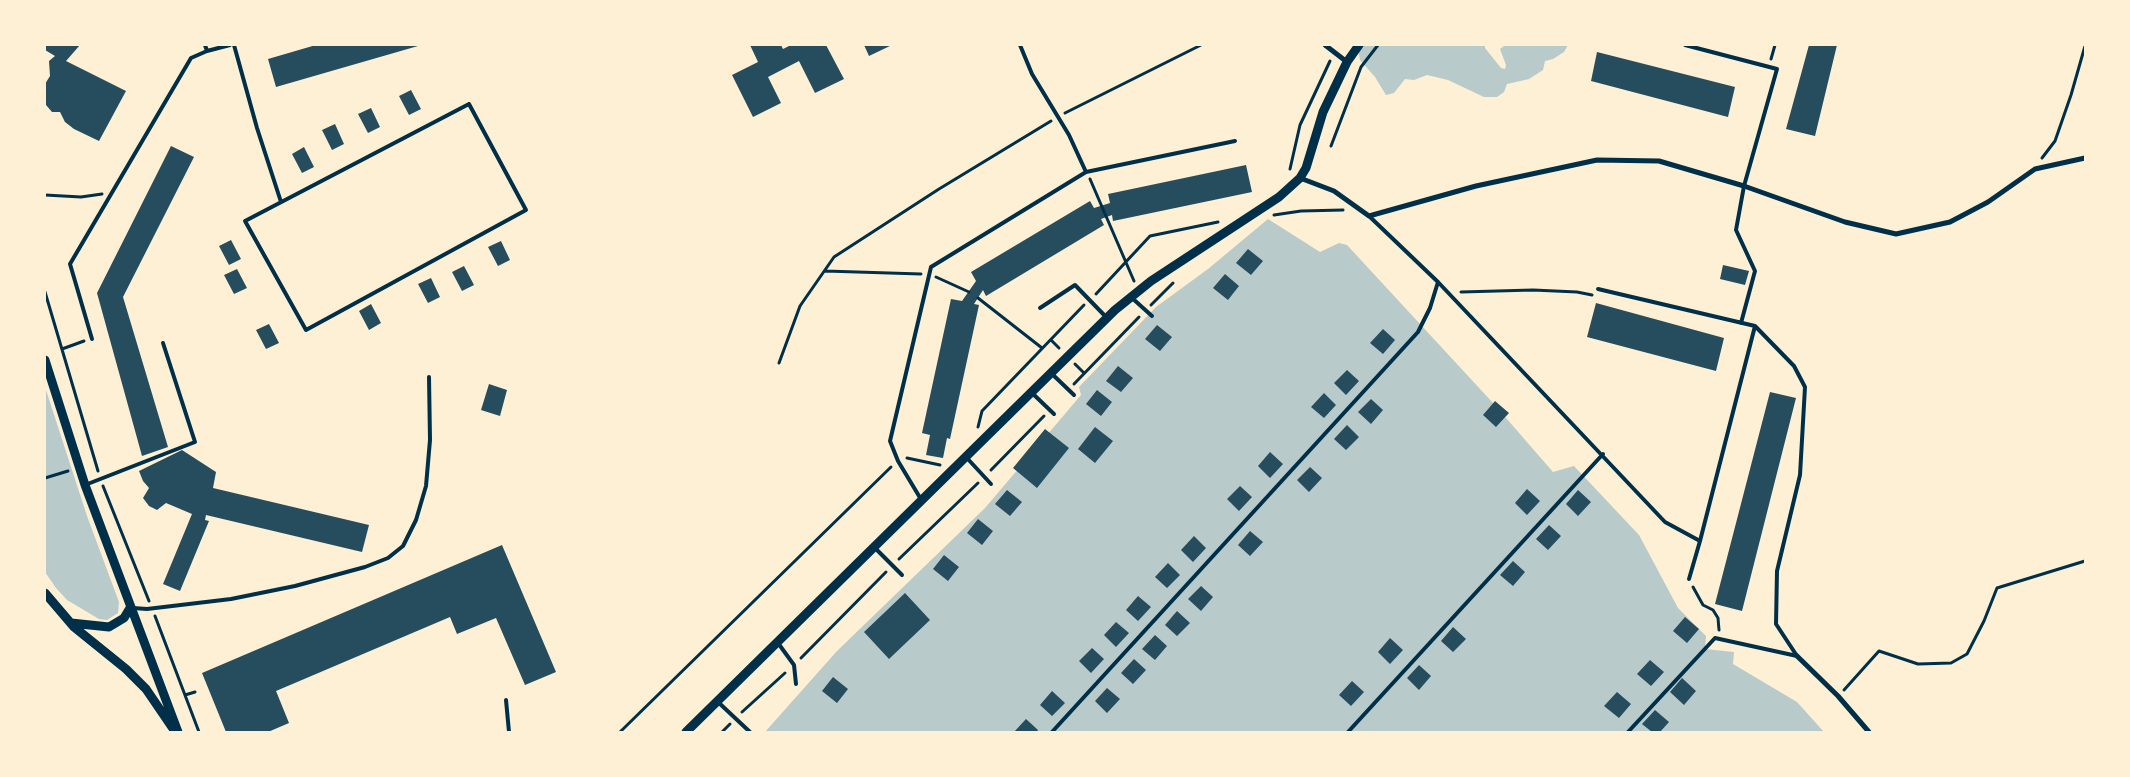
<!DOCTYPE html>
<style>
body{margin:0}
#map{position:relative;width:2130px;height:777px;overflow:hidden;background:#fdf0d5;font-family:Georgia,serif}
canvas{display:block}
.frame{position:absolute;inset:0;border:46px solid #fdf0d5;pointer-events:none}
</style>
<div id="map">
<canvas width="2130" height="777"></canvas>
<div class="frame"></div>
</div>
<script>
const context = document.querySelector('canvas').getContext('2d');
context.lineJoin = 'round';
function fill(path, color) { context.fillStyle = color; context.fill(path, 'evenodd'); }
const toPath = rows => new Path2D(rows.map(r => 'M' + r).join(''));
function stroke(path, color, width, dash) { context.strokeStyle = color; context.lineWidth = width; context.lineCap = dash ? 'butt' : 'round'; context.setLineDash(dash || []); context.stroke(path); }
fill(toPath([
 [1362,45,1485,45,1485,48,1501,68,1505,69,1506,65,1500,49,1504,46,1568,45,1564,52,1553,59,1545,61,1543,70,1529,79,1507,84,1504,92,1497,97,1484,97,1448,80,1427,75,1414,80,1405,79,1394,93,1386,95,1375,77,1360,60,1358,48],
 [1268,219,1320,252,1339,243,1347,245,1493,403,1553,472,1574,466,1639,535,1678,608,1706,636,1705,649,1734,652,1733,664,1797,702,1824,732,765,732,837,651,985,508,1081,395,1079,387,1156,307,1208,269],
 [45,387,87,516,119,602,118,613,107,620,99,619,67,600,56,588,45,572]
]), '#b9caca');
fill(toPath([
 [45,45,80,45,66,61,126,91,99,141,74,129,65,122,60,112,52,112,46,105,45,84,50,76,49,61,55,56,45,50],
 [316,45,418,45,418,46,276,87,268,59],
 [750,45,781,45,783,49,791,45,826,45,844,79,815,93,799,61,768,77,781,103,753,117,732,75,758,62],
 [864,45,892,45,869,56],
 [1809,45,1837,45,1815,136,1786,129],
 [1597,52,1735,87,1728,117,1591,81],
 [411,90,421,109,409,115,399,96],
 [371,108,380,127,368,133,358,114],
 [335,124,344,144,332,150,322,130],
 [171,146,194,157,123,297,168,447,142,456,97,293],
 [304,147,314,167,302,173,292,154],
 [1246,165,1252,192,1113,221,1112,215,1101,219,1104,225,986,296,983,290,974,304,979,305,950,439,947,438,943,458,926,455,930,435,922,433,951,299,962,301,976,281,971,272,1090,201,1094,208,1110,203,1108,194],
 [231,240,241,259,229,265,219,246],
 [501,241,510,260,498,266,488,247],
 [1248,249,1263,261,1251,275,1236,263],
 [1723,265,1749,271,1745,285,1720,279],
 [464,266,474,285,462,291,452,272],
 [237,269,247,288,234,294,224,275],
 [1225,274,1239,286,1228,300,1213,288],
 [431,278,440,297,428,303,418,284],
 [1596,303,1724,338,1716,371,1587,337],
 [371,304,381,323,369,330,359,311],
 [269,324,279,343,266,349,256,330],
 [1157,325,1172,337,1160,351,1145,339],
 [1383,329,1395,340,1383,354,1370,343],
 [1118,366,1133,378,1121,392,1106,381],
 [1347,370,1359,381,1346,395,1334,383],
 [489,384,507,390,500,416,481,410],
 [1097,390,1112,402,1101,416,1086,404],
 [1770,392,1796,398,1742,611,1715,604],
 [1324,393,1336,405,1324,418,1311,407],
 [1371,399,1383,410,1371,424,1358,412],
 [1495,401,1509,413,1496,427,1483,415],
 [1347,425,1359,437,1346,450,1334,439],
 [1095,427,1113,441,1095,463,1078,449],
 [1045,429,1069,448,1037,488,1013,468],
 [182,450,216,472,213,488,369,525,362,552,206,515,205,520,209,521,180,591,163,584,192,514,166,503,157,510,149,506,143,498,149,488,143,481,139,471],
 [1270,452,1283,464,1270,478,1258,466],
 [1310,467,1322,478,1309,492,1297,480],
 [1240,486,1252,497,1239,511,1227,499],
 [1527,489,1540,501,1527,515,1515,503],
 [1007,490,1022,502,1010,516,995,504],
 [1578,490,1591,502,1578,516,1566,504],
 [978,519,993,531,982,545,967,533],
 [1549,525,1561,536,1548,550,1536,539],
 [1250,531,1263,542,1250,556,1238,545],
 [1194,536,1206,548,1193,562,1181,550],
 [502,545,556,672,525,685,496,618,457,634,450,617,276,691,289,723,268,732,226,732,202,673],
 [944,555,959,567,948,581,933,569],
 [1513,561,1525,572,1513,586,1500,575],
 [1168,563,1180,575,1167,588,1155,577],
 [1201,586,1213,597,1201,611,1188,599],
 [905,593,930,620,889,659,864,632],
 [1138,596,1151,607,1138,621,1126,610],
 [1177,611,1190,623,1177,636,1165,625],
 [1685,617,1699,629,1687,643,1673,631],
 [1116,622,1129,633,1116,647,1104,635],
 [1453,627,1466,639,1453,652,1441,641],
 [1155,635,1167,646,1155,660,1142,649],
 [1390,638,1403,650,1390,664,1378,652],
 [1092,648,1104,659,1091,673,1079,661],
 [1134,659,1146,670,1133,684,1121,673],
 [1650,660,1664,672,1651,686,1637,674],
 [1419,665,1431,676,1419,690,1407,678],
 [833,677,848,689,837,703,822,691],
 [1682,678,1696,691,1684,705,1670,692],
 [1352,681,1364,692,1351,706,1339,695],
 [1107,688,1120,699,1107,713,1095,701],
 [1052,691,1065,703,1052,716,1040,705],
 [1617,692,1631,704,1619,718,1604,706],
 [1655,710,1669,722,1660,732,1652,732,1642,724],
 [1026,719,1038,730,1037,732,1014,732]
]), '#264d5e');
stroke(toPath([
 [1771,59,1775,45],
 [1065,113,1201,45],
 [1331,146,1361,67,1378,45],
 [2042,158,2055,141,2071,95,2085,46],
 [1290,169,1300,125,1330,61],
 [1090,179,1134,281],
 [45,195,81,197,102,194],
 [1274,215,1301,211,1343,210],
 [825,271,921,274],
 [936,277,969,292],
 [45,292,98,471],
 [1461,292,1533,290,1577,292,1592,295],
 [1096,294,1150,236,1218,222],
 [978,298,1042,348],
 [1151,305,1173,283],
 [1051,340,1059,348],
 [62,349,84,341],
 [779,363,800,306,834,257,939,189,1051,121],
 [1075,364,1084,373],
 [1074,384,1139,317],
 [978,427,982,411,1084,305],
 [907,458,940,465],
 [991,470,1044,416],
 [45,478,68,471],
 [103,486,149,601],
 [899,559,978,483],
 [1693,587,1703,605,1713,610,1718,618,1719,630],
 [155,616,199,732],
 [801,658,886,572],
 [1844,690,1879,651,1918,664,1951,663,1967,654,1984,621,1997,588,2085,561],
 [185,695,195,692],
 [742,712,785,673],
 [620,732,891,467],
 [722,732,730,724]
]), '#003049', 3);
stroke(toPath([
 [205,45,207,51,230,45],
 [234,45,257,128,281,202],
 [1020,45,1032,74,1069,135,1086,172],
 [1685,45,1777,69,1744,186,1736,230,1755,271,1741,323],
 [469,104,526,210,306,330,245,221,469,104],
 [1369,216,1438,282,1665,522,1700,541],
 [1598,289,1755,326,1700,541,1689,579],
 [1132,298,1152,316],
 [1040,308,1075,285,1107,318],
 [1755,326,1794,366,1805,387,1800,475,1777,571,1776,624,1797,656],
 [92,339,70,264,191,58,207,51],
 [1051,373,1074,395],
 [1031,392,1054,414],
 [966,457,991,484],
 [85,485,195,442,163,343],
 [922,501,898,461,890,441,931,267,1086,172,1235,141],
 [874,547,902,575],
 [133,608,147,609,231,599,295,586,365,567,388,558,403,546,416,520,426,486,430,440,429,377],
 [778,643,794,665,796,684],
 [506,700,509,732],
 [718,702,750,732],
 [1052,732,1418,332,1430,308,1438,282],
 [1348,732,1603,454],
 [1628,732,1715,638,1797,656]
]), '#003049', 4);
stroke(toPath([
 [1325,45,1347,62],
 [1300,178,1334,191,1369,216,1476,186,1597,160,1659,161,1744,186,1845,222,1896,234,1950,222,1988,202,2035,169,2085,158],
 [1797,656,1838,696,1869,732]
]), '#003049', 5);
stroke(toPath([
 [45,360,85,485,178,732],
 [45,593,74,627,126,669,146,689,174,730],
 [71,623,109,627,124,618,130,608],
 [686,732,1115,310,1151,281,1279,197,1300,178,1306,168,1323,112,1347,62,1359,45]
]), '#003049', 9);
</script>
